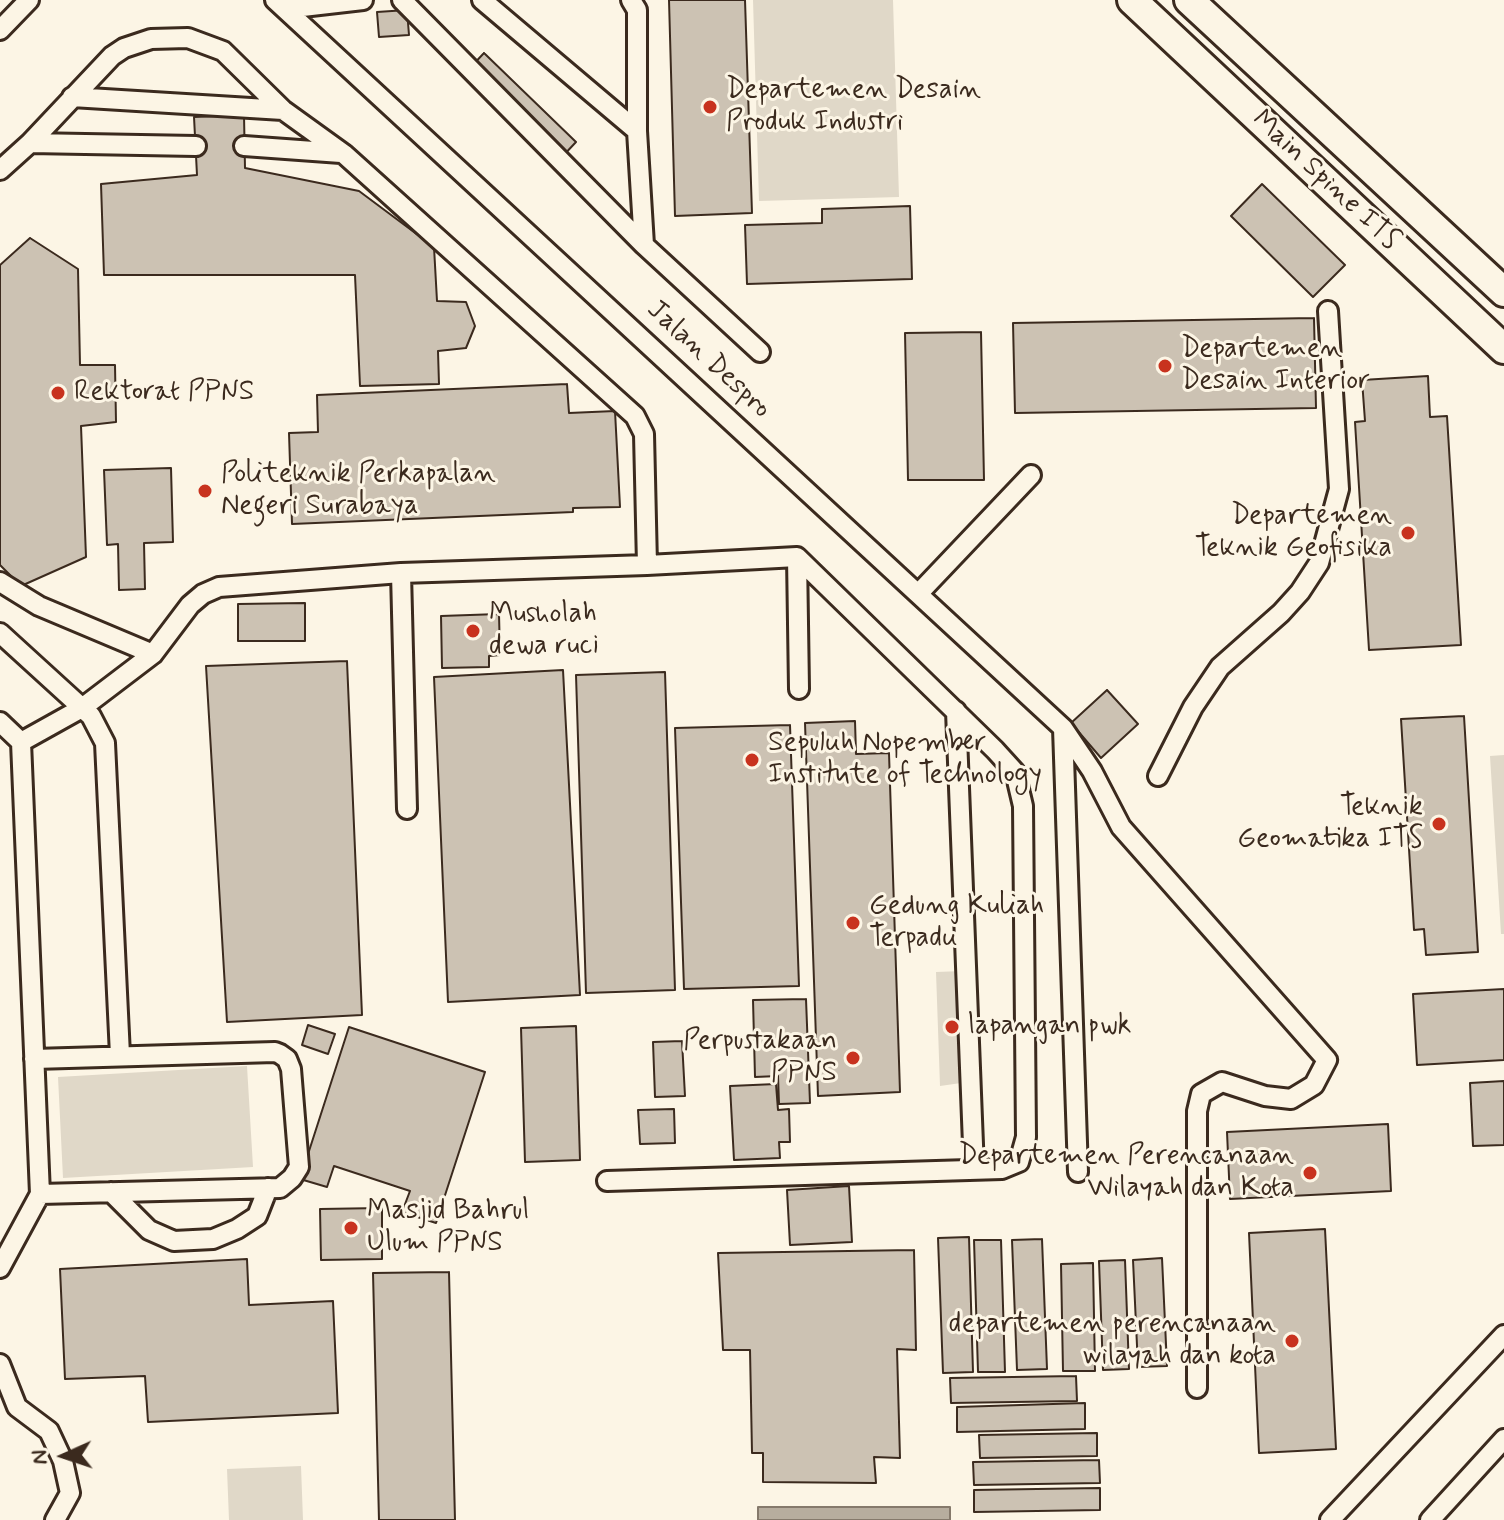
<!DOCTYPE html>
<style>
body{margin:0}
#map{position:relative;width:1504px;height:1520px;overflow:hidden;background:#fcf5e5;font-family:Mynerve,sans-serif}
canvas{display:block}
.north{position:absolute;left:24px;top:1416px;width:80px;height:80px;-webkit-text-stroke:6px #fcf5e5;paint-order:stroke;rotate:267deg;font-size:22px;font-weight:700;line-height:32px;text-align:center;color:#3b2a1e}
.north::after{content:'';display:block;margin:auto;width:28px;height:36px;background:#3b2a1e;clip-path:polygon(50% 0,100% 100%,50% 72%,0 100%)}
</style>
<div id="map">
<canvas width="1504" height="1520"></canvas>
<div class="north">N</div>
</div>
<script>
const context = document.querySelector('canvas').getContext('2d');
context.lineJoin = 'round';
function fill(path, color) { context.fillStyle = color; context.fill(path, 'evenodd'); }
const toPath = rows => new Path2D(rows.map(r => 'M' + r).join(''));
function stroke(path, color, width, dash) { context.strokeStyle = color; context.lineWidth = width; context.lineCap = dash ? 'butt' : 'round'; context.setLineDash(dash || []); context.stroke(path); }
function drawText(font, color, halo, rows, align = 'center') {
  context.font = font + ' Mynerve,sans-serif'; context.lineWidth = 6; context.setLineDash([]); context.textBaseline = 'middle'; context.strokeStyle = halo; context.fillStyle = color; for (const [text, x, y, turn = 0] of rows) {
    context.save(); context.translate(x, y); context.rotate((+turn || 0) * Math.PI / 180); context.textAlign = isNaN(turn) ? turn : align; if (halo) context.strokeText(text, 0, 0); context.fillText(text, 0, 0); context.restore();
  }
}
fill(toPath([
 [753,0,893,0,899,197,759,201],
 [1504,755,1504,934,1501,934,1490,756],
 [963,971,968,1082,940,1086,936,972],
 [247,1066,253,1167,63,1178,58,1077],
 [301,1466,303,1520,229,1520,227,1469]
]), '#e0d8c8');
const water = toPath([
 [758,1507,950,1507,950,1520,758,1520,758,1507]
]);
fill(water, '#b7ad9e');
stroke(water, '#85796b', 2);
const building = toPath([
 [669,0,745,0,752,213,675,216,669,0],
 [407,10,409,35,379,37,377,12,407,10],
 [484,53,576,142,561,158,469,69,484,53],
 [244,115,245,168,359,191,434,247,437,301,466,302,475,326,466,348,438,351,439,384,360,386,355,275,104,275,101,184,197,175,194,117,244,115],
 [1262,184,1345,265,1313,297,1231,216,1262,184],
 [910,206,912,279,747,284,745,225,822,223,822,209,910,206],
 [30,238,78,269,80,365,115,365,116,422,81,426,86,557,21,586,0,565,0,265,30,238],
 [1314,318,1316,408,1015,413,1013,323,1314,318],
 [981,332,984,480,908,480,905,333,981,332],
 [1428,376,1430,417,1447,416,1461,645,1369,650,1355,422,1365,421,1362,380,1428,376],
 [567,384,569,413,615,411,620,507,573,508,573,512,292,524,289,433,318,432,317,395,567,384],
 [171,468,173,542,144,543,145,589,119,590,118,544,107,545,104,470,171,468],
 [305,603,305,641,238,641,238,604,305,603],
 [499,614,500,655,489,656,489,667,442,668,441,616,499,614],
 [347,661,362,1015,227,1022,206,666,347,661],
 [563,670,580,995,448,1002,434,677,563,670],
 [665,672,675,990,586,993,576,675,665,672],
 [1107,690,1138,724,1101,758,1071,723,1107,690],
 [1464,716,1478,952,1426,955,1424,929,1414,930,1401,719,1464,716],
 [855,721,856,754,889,753,900,1092,818,1096,805,723,855,721],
 [790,725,799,986,684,989,675,728,790,725],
 [1504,989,1504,1060,1417,1065,1413,994,1504,989],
 [806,999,810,1103,779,1104,778,1076,755,1077,753,1000,806,999],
 [308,1025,335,1034,328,1054,302,1045,308,1025],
 [576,1026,580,1160,525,1162,521,1028,576,1026],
 [349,1027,485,1072,436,1223,402,1212,410,1191,334,1166,327,1187,300,1179,349,1027],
 [682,1041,685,1096,655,1097,653,1042,682,1041],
 [1504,1081,1504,1145,1473,1146,1470,1083,1504,1081],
 [776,1084,778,1110,789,1109,790,1142,779,1142,780,1158,734,1160,730,1086,776,1084],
 [674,1109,675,1143,640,1144,638,1110,674,1109],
 [1388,1124,1391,1191,1230,1199,1227,1132,1388,1124],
 [849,1186,852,1242,790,1245,787,1190,849,1186],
 [382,1208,382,1259,321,1260,320,1209,382,1208],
 [1325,1229,1336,1449,1259,1453,1249,1233,1325,1229],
 [969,1237,973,1372,943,1373,938,1238,969,1237],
 [1042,1239,1047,1369,1017,1370,1012,1240,1042,1239],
 [974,1240,1001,1240,1005,1372,978,1372,974,1240],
 [914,1250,916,1350,897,1349,900,1458,874,1457,876,1483,763,1482,763,1453,752,1453,750,1350,723,1350,718,1253,914,1250],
 [1162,1258,1167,1366,1138,1367,1133,1260,1162,1258],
 [247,1259,249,1305,333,1301,338,1413,148,1422,145,1376,65,1379,60,1269,247,1259],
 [1125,1260,1129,1369,1103,1370,1099,1261,1125,1260],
 [1093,1263,1095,1371,1063,1371,1061,1264,1093,1263],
 [449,1272,455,1520,379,1520,373,1273,449,1272],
 [1076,1376,1077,1401,951,1403,950,1378,1076,1376],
 [1085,1403,1085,1429,957,1432,957,1407,1085,1403],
 [1097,1433,1097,1456,980,1458,979,1435,1097,1433],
 [1099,1460,1100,1483,974,1485,973,1462,1099,1460],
 [1100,1488,1100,1510,974,1512,974,1490,1100,1488]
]);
fill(building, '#ccc2b3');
stroke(building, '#3b2a1e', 2);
const service = toPath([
 [275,0,1063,728,1092,771,1121,827,1327,1060,1314,1085,1291,1099,1265,1096,1222,1082,1201,1094,1197,1111,1197,1388],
 [402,0,644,245],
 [482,0,637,131],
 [631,0,637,10,637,131,644,245,760,352],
 [285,9,363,0],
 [0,30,29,0],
 [72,97,283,110],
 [30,143,196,146],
 [244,146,341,153],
 [0,170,30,143,112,56,124,48,151,39,188,38,223,51,283,110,344,154,635,416,644,434,647,565],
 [797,557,799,689],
 [401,573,407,809],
 [0,582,39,606,153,654],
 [919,593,1031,475],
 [0,633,91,716,105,743,120,1055],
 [956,711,974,1170],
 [0,722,21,742,40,1194,0,1268],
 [1063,728,1078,1172],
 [21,742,82,708,153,654,190,605,203,594,219,587,401,573,647,565,797,557,995,750,1015,772,1023,806,1026,1137,1019,1162,1002,1169,607,1181],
 [1158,776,1193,707,1220,667,1281,613,1300,592,1319,563,1339,489,1328,311],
 [34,1059,275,1052,280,1054,287,1059,291,1069,299,1167,292,1178,280,1188,40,1194],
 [111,1192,149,1230,174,1241,213,1239,237,1229,257,1216,268,1188],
 [0,1364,17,1407,49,1431,63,1461,70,1493,55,1520],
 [1330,1520,1504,1335],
 [1430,1520,1504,1439]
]);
const pedestrian = toPath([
 [1132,0,1504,349],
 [1189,0,1504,292]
]);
stroke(service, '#3b2a1e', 24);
stroke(pedestrian, '#3b2a1e', 34);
stroke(service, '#fcf5e5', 18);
stroke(pedestrian, '#fcf5e5', 28);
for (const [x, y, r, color] of [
 [710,107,8,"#c8321e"],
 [1165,366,8,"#c8321e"],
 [58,393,8,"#c8321e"],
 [205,491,8,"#c8321e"],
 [1408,533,8,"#c8321e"],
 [473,631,8,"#c8321e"],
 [752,760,8,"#c8321e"],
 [1439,824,8,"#c8321e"],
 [853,923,8,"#c8321e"],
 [952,1027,8,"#c8321e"],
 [853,1058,8,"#c8321e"],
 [1310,1173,8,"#c8321e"],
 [351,1228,8,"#c8321e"],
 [1292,1341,8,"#c8321e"]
]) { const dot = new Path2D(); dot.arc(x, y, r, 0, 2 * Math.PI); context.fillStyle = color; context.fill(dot); stroke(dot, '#fcf5e5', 3); }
drawText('28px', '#3b2a1e', '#fcf5e5', [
 ["Departemen Desain",726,91],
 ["Produk Industri",726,123],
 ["Departemen",1181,350],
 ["Desain Interior",1181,382],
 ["Rektorat PPNS",74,393],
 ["Politeknik Perkapalan",221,475],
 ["Negeri Surabaya",221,507],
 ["Departemen",1392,517,"right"],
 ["Teknik Geofisika",1392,549,"right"],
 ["Musholah",489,615],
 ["dewa ruci",489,647],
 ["Sepuluh Nopember",768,744],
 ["Institute of Technology",768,776],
 ["Teknik",1423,808,"right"],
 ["Geomatika ITS",1423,840,"right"],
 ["Gedung Kuliah",869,907],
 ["Terpadu",869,939],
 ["lapangan pwk",968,1027],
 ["Perpustakaan",837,1042,"right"],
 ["PPNS",837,1074,"right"],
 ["Departemen Perencanaan",1294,1157,"right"],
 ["Wilayah dan Kota",1294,1189,"right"],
 ["Masjid Bahrul",367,1212],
 ["Ulum PPNS",367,1244],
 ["departemen perencanaan",1276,1325,"right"],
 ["wilayah dan kota",1276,1357,"right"]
], 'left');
drawText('28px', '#3b2a1e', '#fcf5e5', [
 ["Main Spine ITS",1325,181,43],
 ["Jalan Despro",708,360,43]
]);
</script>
